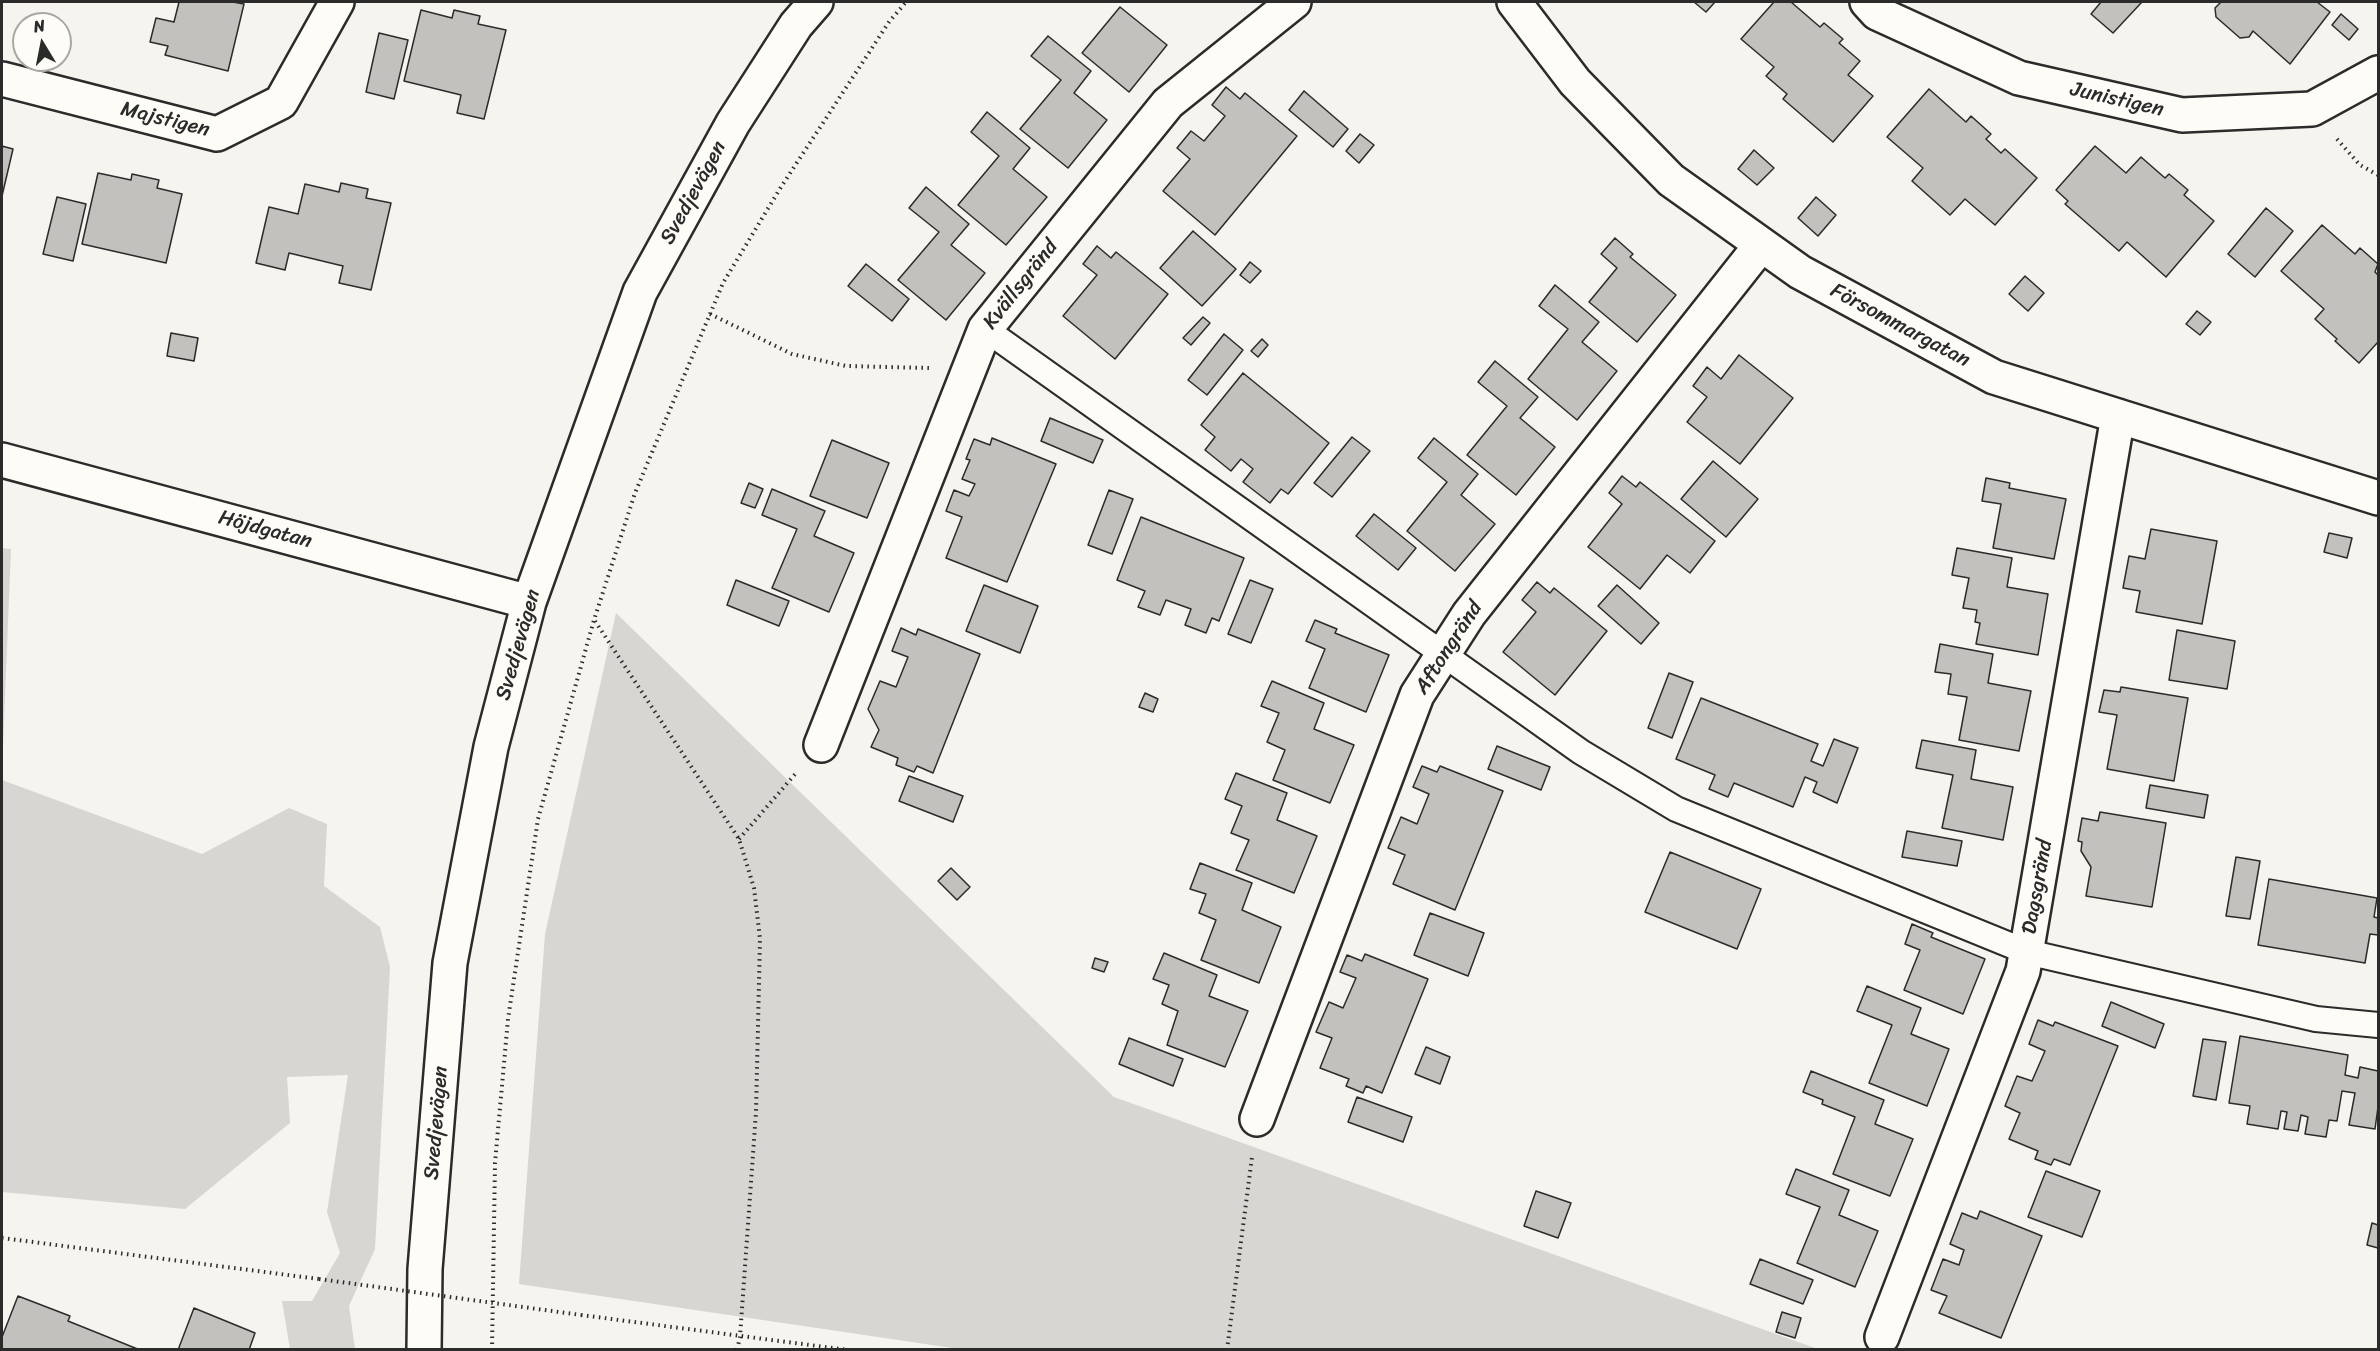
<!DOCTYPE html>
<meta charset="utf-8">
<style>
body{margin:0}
#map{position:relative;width:2380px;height:1351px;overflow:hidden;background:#f5f4ef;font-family:Sriracha,sans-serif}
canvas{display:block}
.frame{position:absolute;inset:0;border:3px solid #2b2b2b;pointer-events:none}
.north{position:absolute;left:12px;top:12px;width:60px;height:60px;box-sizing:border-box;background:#fdfcf7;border:2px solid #a9a8a5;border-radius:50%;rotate:350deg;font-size:16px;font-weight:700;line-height:24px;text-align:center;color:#2b2b2b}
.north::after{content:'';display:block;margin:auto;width:21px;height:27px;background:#2b2b2b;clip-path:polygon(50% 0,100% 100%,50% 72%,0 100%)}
</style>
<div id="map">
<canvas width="2380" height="1351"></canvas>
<div class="frame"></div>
<div class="north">N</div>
</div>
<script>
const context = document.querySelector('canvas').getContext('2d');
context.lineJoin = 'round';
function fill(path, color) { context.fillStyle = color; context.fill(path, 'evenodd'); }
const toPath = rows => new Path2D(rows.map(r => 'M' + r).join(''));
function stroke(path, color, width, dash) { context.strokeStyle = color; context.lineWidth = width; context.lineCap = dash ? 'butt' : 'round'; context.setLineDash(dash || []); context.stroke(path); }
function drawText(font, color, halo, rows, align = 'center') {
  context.font = font + ' Sriracha,sans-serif'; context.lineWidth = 5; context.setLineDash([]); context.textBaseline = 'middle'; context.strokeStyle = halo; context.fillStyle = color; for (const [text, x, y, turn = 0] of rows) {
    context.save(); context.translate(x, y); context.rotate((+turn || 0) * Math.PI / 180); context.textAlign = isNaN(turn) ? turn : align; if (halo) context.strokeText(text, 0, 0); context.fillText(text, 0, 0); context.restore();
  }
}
fill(toPath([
 [2,548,11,549,2,770],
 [616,613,1114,1097,1818,1349,959,1349,519,1284,545,934],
 [2,780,202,854,289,808,327,824,324,886,380,927,390,967,375,1249,349,1306,355,1349,290,1349,282,1301,312,1301,340,1253,327,1212,348,1075,287,1077,290,1123,185,1209,2,1192]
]), '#d7d6d2');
const building = toPath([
 [179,2,233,2,244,4,228,71,165,55,168,46,150,42,156,18,174,22,179,2],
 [1694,2,1715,2,1706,12,1694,2],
 [1774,2,1791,2,1820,27,1824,23,1843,39,1839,43,1860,61,1848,75,1873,96,1833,142,1783,99,1787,94,1766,76,1774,67,1741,39,1774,2],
 [2101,2,2142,2,2113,33,2091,14,2101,2],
 [2221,2,2317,2,2330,12,2290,64,2253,31,2249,37,2240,38,2216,17,2215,8,2221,2],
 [1120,7,1167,45,1129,92,1082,53,1120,7],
 [421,10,452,18,454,10,480,16,478,24,506,30,484,119,457,113,461,95,404,81,421,10],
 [2341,14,2358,29,2349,40,2332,25,2341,14],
 [379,33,408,40,394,99,366,92,379,33],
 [1048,36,1091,71,1074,93,1107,120,1068,168,1020,129,1061,80,1031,56,1048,36],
 [1226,87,1240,99,1245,93,1297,136,1215,235,1163,191,1190,159,1177,148,1191,131,1204,141,1225,116,1212,105,1226,87],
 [1929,89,1966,122,1971,116,1991,134,1986,139,2001,153,2005,149,2037,178,1995,225,1965,199,1950,215,1912,181,1923,168,1887,137,1929,89],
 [1304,91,1348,129,1333,147,1289,110,1304,91],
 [987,112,1030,148,1013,169,1047,197,1006,245,958,205,999,156,971,132,987,112],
 [1360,134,1374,145,1359,163,1346,151,1360,134],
 [2,146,13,149,2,196,2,146],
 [2095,146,2126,173,2141,157,2165,178,2169,174,2188,190,2184,195,2214,221,2166,277,2127,242,2119,251,2065,204,2068,201,2056,190,2095,146],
 [1754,150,1774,168,1757,185,1738,169,1754,150],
 [98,173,131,180,132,174,159,180,157,188,182,194,166,263,82,244,98,173],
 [341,183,368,189,366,198,391,203,371,290,339,283,343,266,289,253,285,270,256,263,269,207,298,214,305,184,339,192,341,183],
 [926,187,969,224,951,245,985,273,946,320,898,280,939,232,909,208,926,187],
 [57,197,86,204,73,261,43,254,57,197],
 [1816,197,1836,215,1818,236,1798,218,1816,197],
 [2266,208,2293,231,2255,277,2228,254,2266,208],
 [2322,225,2355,254,2360,248,2378,264,2375,272,2378,275,2378,342,2359,363,2335,341,2337,339,2315,319,2324,309,2281,271,2322,225],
 [1193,231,1236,269,1202,306,1160,268,1193,231],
 [1615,238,1633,254,1630,257,1676,295,1637,342,1589,302,1617,268,1601,254,1615,238],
 [1097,246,1111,258,1116,252,1168,294,1115,359,1063,316,1097,275,1083,264,1097,246],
 [1250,262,1261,271,1250,283,1240,275,1250,262],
 [866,264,909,299,892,321,848,286,866,264],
 [2025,276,2044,293,2028,311,2009,294,2025,276],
 [1555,285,1599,322,1582,342,1617,371,1577,420,1528,379,1568,329,1539,306,1555,285],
 [2197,311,2211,322,2200,335,2186,324,2197,311],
 [1203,317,1210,323,1191,345,1183,338,1203,317],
 [171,333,198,338,194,361,167,356,171,333],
 [1224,334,1243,350,1207,395,1188,380,1224,334],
 [1262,339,1268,345,1258,357,1251,351,1262,339],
 [1739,355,1793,398,1740,464,1687,422,1707,397,1693,386,1707,367,1721,379,1739,355],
 [1495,361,1538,397,1520,418,1555,447,1516,495,1467,455,1507,406,1478,382,1495,361],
 [1243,373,1329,443,1288,494,1281,489,1270,503,1243,482,1253,469,1241,459,1231,471,1205,450,1215,437,1201,425,1243,373],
 [1050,418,1103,440,1093,463,1041,441,1050,418],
 [1352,437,1370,451,1332,497,1314,483,1352,437],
 [992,438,1056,464,1007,582,946,558,962,517,946,511,954,490,969,496,975,484,962,479,970,460,966,459,974,439,990,445,992,438],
 [1434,438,1478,474,1461,495,1495,524,1455,571,1407,531,1447,482,1418,458,1434,438],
 [832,440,889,463,867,518,810,496,832,440],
 [1713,461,1758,499,1726,537,1681,499,1713,461],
 [1622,476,1636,487,1640,482,1715,541,1690,573,1667,555,1640,589,1588,547,1622,504,1609,493,1622,476],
 [1986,478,2010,483,2009,488,2066,499,2054,559,1993,548,2001,504,1982,501,1986,478],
 [749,483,763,489,755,508,741,503,749,483],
 [772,489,825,511,814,536,854,553,829,612,772,588,797,529,762,515,772,489],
 [1109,490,1133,499,1112,554,1088,545,1109,490],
 [1374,514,1416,548,1398,570,1356,536,1374,514],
 [1141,517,1244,558,1219,621,1212,618,1206,633,1185,625,1191,609,1166,600,1160,615,1138,607,1145,591,1117,580,1141,517],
 [2151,529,2217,541,2202,624,2136,612,2140,591,2123,588,2129,556,2145,559,2151,529],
 [2329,533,2352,538,2347,558,2324,552,2329,533],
 [1957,548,2012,558,2007,587,2048,594,2038,655,1976,644,1980,623,1975,622,1977,610,1963,608,1969,578,1952,575,1957,548],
 [736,580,789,601,779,626,727,605,736,580],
 [1250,580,1273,589,1251,643,1228,634,1250,580],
 [1537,582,1550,593,1554,588,1607,631,1555,695,1503,652,1536,612,1522,600,1537,582],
 [984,585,1038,606,1020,653,966,631,984,585],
 [1617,585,1659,623,1641,644,1598,606,1617,585],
 [1315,620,1337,629,1335,633,1389,655,1366,712,1309,688,1325,649,1306,641,1315,620],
 [901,628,916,635,918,629,980,654,933,773,917,766,914,772,896,765,898,758,871,747,879,730,868,709,880,681,896,687,908,657,892,651,901,628],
 [2177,630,2235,641,2227,689,2169,680,2177,630],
 [1940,644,1993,654,1988,683,2031,691,2019,751,1959,740,1967,697,1948,694,1951,674,1935,672,1940,644],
 [1669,673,1693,682,1672,738,1648,728,1669,673],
 [1272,681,1324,703,1314,729,1354,745,1330,803,1273,780,1285,750,1267,742,1279,713,1261,706,1272,681],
 [2121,687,2188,698,2174,781,2107,769,2117,715,2099,712,2104,690,2120,692,2121,687],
 [1145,693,1158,699,1153,712,1139,707,1145,693],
 [1701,698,1818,744,1811,761,1823,766,1834,739,1858,748,1837,803,1813,792,1817,782,1805,777,1793,807,1734,783,1728,797,1709,789,1715,775,1676,759,1701,698],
 [1922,740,1976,750,1971,779,2013,787,2003,840,1942,828,1953,775,1916,768,1922,740],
 [1497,746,1550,767,1541,790,1488,769,1497,746],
 [1422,766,1437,772,1440,766,1503,791,1455,910,1393,884,1405,855,1388,848,1401,817,1417,824,1429,794,1413,787,1422,766],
 [1236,773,1287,793,1277,820,1317,836,1294,893,1236,870,1249,840,1231,833,1242,806,1225,799,1236,773],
 [909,776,963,796,953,822,899,801,909,776],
 [2150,785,2208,795,2204,818,2146,808,2150,785],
 [2100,812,2166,823,2152,907,2086,896,2091,867,2081,851,2082,842,2078,841,2082,818,2098,821,2100,812],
 [1907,831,1962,841,1957,866,1902,857,1907,831],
 [1670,852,1761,889,1737,949,1645,912,1670,852],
 [2236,857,2260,861,2250,919,2226,916,2236,857],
 [1200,863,1252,883,1242,910,1281,927,1259,983,1201,960,1216,920,1199,913,1206,894,1190,889,1200,863],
 [951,868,970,887,957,900,938,881,951,868],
 [2269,879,2377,898,2374,917,2378,918,2378,935,2370,934,2365,963,2258,945,2269,879],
 [1430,913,1484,933,1468,976,1414,955,1430,913],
 [1912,924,1933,933,1931,937,1985,959,1963,1014,1904,990,1920,950,1905,944,1912,924],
 [1164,953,1217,975,1209,996,1248,1011,1225,1067,1167,1045,1178,1011,1162,1004,1169,985,1153,979,1164,953],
 [1365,954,1428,979,1382,1093,1366,1086,1363,1093,1346,1086,1349,1079,1320,1068,1332,1038,1316,1032,1329,1002,1343,1008,1356,978,1340,972,1347,955,1362,961,1365,954],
 [1095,958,1108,962,1104,972,1092,968,1095,958],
 [1867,986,1921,1008,1911,1034,1949,1049,1927,1106,1869,1083,1892,1025,1857,1011,1867,986],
 [2111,1002,2164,1024,2155,1048,2102,1026,2111,1002],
 [2038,1020,2053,1026,2055,1022,2118,1046,2070,1165,2054,1159,2051,1165,2035,1159,2038,1151,2009,1139,2020,1113,2005,1106,2017,1076,2032,1081,2045,1051,2029,1044,2038,1020],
 [2240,1036,2348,1055,2345,1075,2358,1078,2360,1067,2378,1071,2378,1107,2375,1129,2349,1125,2355,1093,2342,1091,2337,1121,2329,1120,2326,1137,2305,1134,2308,1117,2301,1115,2298,1131,2284,1129,2287,1112,2281,1111,2278,1129,2247,1124,2250,1106,2229,1103,2240,1036],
 [1129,1038,1183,1059,1173,1086,1119,1064,1129,1038],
 [2203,1039,2226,1042,2216,1100,2193,1096,2203,1039],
 [1426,1047,1450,1057,1440,1084,1415,1074,1426,1047],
 [1811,1071,1884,1100,1875,1124,1913,1139,1890,1196,1833,1174,1855,1117,1822,1104,1823,1100,1803,1092,1811,1071],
 [1357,1097,1412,1117,1403,1142,1348,1122,1357,1097],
 [1796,1169,1849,1190,1839,1215,1878,1231,1855,1287,1797,1263,1820,1207,1786,1194,1796,1169],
 [2046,1171,2100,1191,2082,1237,2028,1217,2046,1171],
 [1536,1191,1571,1203,1558,1238,1524,1226,1536,1191],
 [1980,1211,2042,1236,2001,1338,1939,1313,1947,1296,1931,1290,1943,1259,1959,1265,1964,1250,1950,1244,1962,1213,1977,1219,1980,1211],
 [2372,1223,2378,1225,2378,1248,2367,1245,2372,1223],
 [1760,1259,1813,1280,1803,1304,1750,1284,1760,1259],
 [18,1296,70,1316,68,1321,140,1350,2,1350,2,1337,18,1296],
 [194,1308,255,1333,249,1350,178,1350,194,1308],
 [1782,1312,1801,1318,1795,1338,1776,1332,1782,1312]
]);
fill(building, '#c2c1be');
stroke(building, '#2b2b2b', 1.5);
const lane = toPath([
 [985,329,1581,752,1676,809,2027,952,2316,1019,2378,1025]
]);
const street = toPath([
 [1514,2,1575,82,1671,180,1800,272,1994,377,2378,498],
 [1867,2,1877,13,2019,78,2182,115,2312,109,2378,73],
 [2,79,217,134,281,102,337,2],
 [821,745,985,329,1168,103,1294,2],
 [1257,1119,1417,695,1469,614,1761,245],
 [1882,1337,2023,971,2118,416]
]);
const secondary = toPath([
 [2,460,529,602],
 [424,1350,425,1269,450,963,491,747,529,602,640,292,733,123,796,25,816,2]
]);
stroke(lane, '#2b2b2b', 28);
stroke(street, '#2b2b2b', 38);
stroke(secondary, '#2b2b2b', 38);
stroke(toPath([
 [2337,139,2360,165,2378,175],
 [710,314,792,354,846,366,929,368],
 [595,621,739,839,754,888,760,939,756,1112,740,1337,737,1350],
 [739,839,797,772],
 [2,1238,319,1279],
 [581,1315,848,1350],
 [492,1350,495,1163,508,1019,538,819,594,620,635,493,723,283,781,187,889,22,906,2],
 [1227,1350,1252,1157]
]), '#2b2b2b', 4, [1.5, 4.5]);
stroke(lane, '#fdfcf7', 24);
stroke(street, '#fdfcf7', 33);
stroke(secondary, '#fdfcf7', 33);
stroke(toPath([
 [319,1279,581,1315]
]), '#2b2b2b', 4, [1.5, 4.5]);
drawText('21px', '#2b2b2b', '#fdfcf7', [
 ["Junistigen",2117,100,13],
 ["Majstigen",165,120,14],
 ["Svedjevägen",694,193,-61],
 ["Kvällsgränd",1021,285,-52],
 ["Försommargatan",1900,326,28],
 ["Höjdgatan",265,530,15],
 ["Svedjevägen",519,645,-74],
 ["Aftongränd",1449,648,-57],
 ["Dagsgränd",2038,887,-80],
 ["Svedjevägen",437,1123,-85]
]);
</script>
